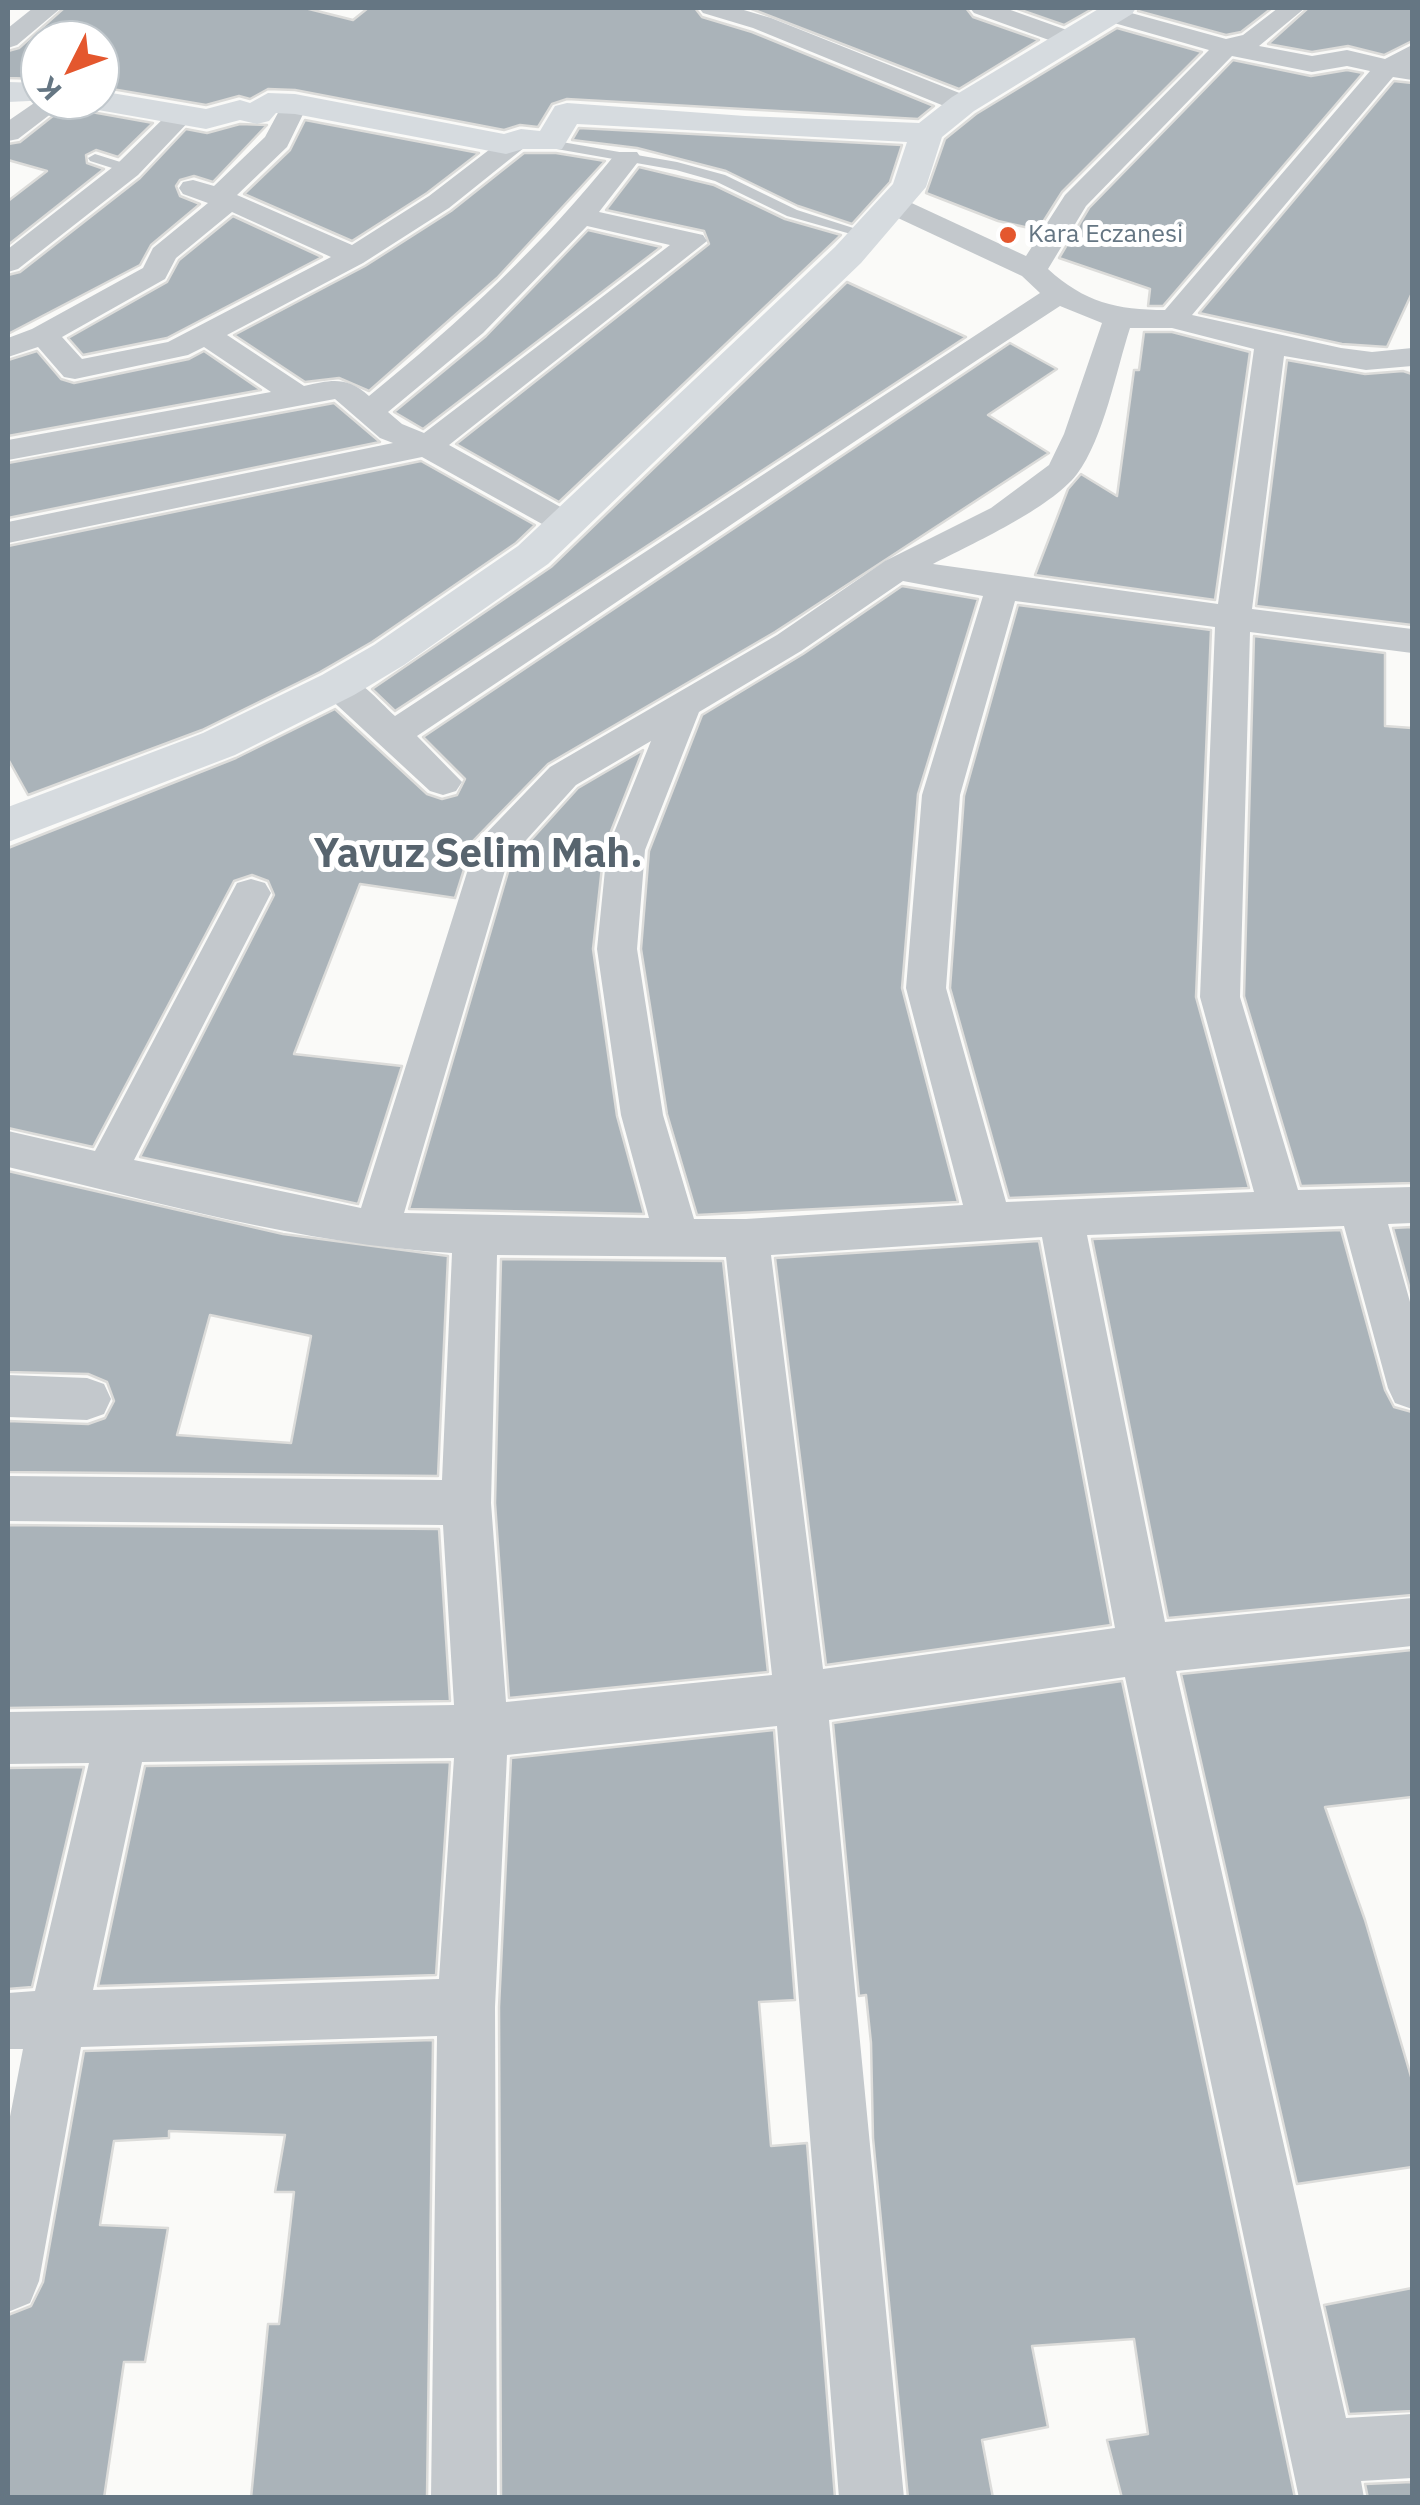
<!DOCTYPE html>
<html>
<head>
<meta charset="utf-8">
<style>
  body { margin:0 }
  #map { position:relative; width:1420px; height:2505px; overflow:hidden; background:#fafaf8; font-family:"IBM Plex Sans",sans-serif }
  canvas { display:block }
  .frame { position:absolute; inset:0; border:10px solid #657683; pointer-events:none }
  .north { position:absolute; left:20px; top:20px; width:100px; height:100px; box-sizing:border-box; background:#fff; border:2px solid #c1c8cd; border-radius:50%; rotate:228deg; font-size:28px; font-weight:700; line-height:40px; text-align:center; color:#657683 }
  .north::after { content:''; display:block; margin:auto; width:35px; height:45px; background:#e4572e; clip-path:polygon(50% 0,100% 100%,50% 72%,0 100%) }
</style>
</head>
<body>
<div id="map">
<canvas width="1420" height="2505"></canvas>
<div class="frame"></div>
<div class="north">K</div>
</div>
<script>
const c = document.querySelector('canvas').getContext('2d');
c.lineJoin = 'round';
function fill(path, color) { c.fillStyle = color; c.fill(path, 'evenodd'); }
function strokePath(path, color, width, dash) { c.strokeStyle = color; c.lineWidth = width; c.lineCap = dash ? 'butt' : 'round'; c.setLineDash(dash || []); c.stroke(path); }
function label(font, color, halo, rows, align = 'center') {
  c.font = font + ' "IBM Plex Sans",sans-serif'; c.lineWidth = 10; c.setLineDash([]); c.textBaseline = 'middle'; c.strokeStyle = halo; c.fillStyle = color; for (const [text, x, y, turn = 0] of rows) {
    c.save(); c.translate(x, y); c.rotate((+turn || 0) * Math.PI / 180); c.textAlign = isNaN(turn) ? turn : align; if (halo) c.strokeText(text, 0, 0); c.fillText(text, 0, 0); c.restore();
  }
}
const building = new Path2D(`
  M64,8H305L353,20L368,8H695L702,17L752,32L934,106L918,119L567,99L552,104L538,127L520,125L504,130L295,90L268,89L250,99L239,96L206,105L100,87V40H40V79L8,78V51L19,48Z
  M749,8H966L973,17L1039,40L959,89Z
  M1015,8H1094L1064,25Z
  M1140,8H1272L1241,32L1226,35L1138,11Z
  M1308,8H1412V41L1384,55L1348,46L1312,52L1268,44Z
  M1117,28L1202,52L1062,192L1038,230L998,221L926,193L945,139L976,114Z
  M1233,60L1311,76L1347,70L1363,73L1163,306H1148L1150,289L1059,258L1089,208Z
  M1394,81L1412,83V293L1387,347L1342,344L1199,313Z
  M73,100H78L86,111L153,123L118,157L96,150L86,155L87,163L104,169L8,245V201L47,171L8,160V144L20,142Z
  M305,120L479,153L427,193L352,241L244,194L290,150Z
  M240,124L267,125L213,182L194,176L180,180L176,186L180,196L200,204L151,245L140,265L8,334V275L20,272L140,178L186,129L207,133Z
  M579,128L902,145L890,182L852,224L798,206L726,171L637,148L572,140Z
  M524,153H556L605,161L497,278L369,391L339,378L305,382L234,335L365,266L451,211Z
  M639,167L714,185L785,219L841,235L559,502L456,444L709,244L704,231L606,210Z
  M233,216L322,257L167,338L83,355L68,338L167,282L179,260Z
  M588,230L661,247L423,429L394,412L486,336Z
  M847,282L966,337L395,711L372,689L551,567Z
  M1144,332H1172L1250,352L1215,600L1035,575L1068,489L1081,474L1117,496L1134,370H1139Z
  M1010,343L1057,369L988,415L1049,453L775,632L548,764L473,841L455,898L360,884L294,1054L402,1066L358,1204L140,1157L274,895L268,881L252,875L234,881L93,1147L8,1128V848L236,758L335,709L427,794L442,799L457,795L465,779L423,737Z
  M37,351L61,379L74,383L189,359L204,351L261,390L8,436V360Z
  M1287,360L1365,374L1403,371L1412,374V625L1256,606Z
  M334,403L380,442L8,518V463Z
  M421,461L535,525L516,543L372,642L320,672L202,730L28,795L8,759V546Z
  M902,586L978,599L918,794L902,988L958,1202L697,1215L667,1114L641,949L649,851L702,715L803,654Z
  M1018,605L1211,630L1196,997L1249,1188L1009,1198L950,988L964,796Z
  M1254,636L1385,653V726L1412,728V1183L1301,1186L1244,996Z
  M643,750L604,849L593,949L617,1116L644,1214L409,1209L511,862L578,788Z
  M8,1171L283,1234L448,1256L438,1476L8,1472V1421L88,1424L105,1418L114,1401L107,1382L88,1374L8,1372ZM210,1315L311,1336L291,1443L177,1435Z
  M1412,1227V1297L1393,1228Z
  M1341,1230L1385,1390L1394,1407L1412,1412V1595L1168,1618L1092,1239Z
  M1039,1241L1111,1625L826,1665L775,1258Z
  M501,1259L723,1261L768,1672L509,1698L495,1503Z
  M8,1525L439,1529L450,1701L8,1708Z
  M1412,1650V1797L1325,1807L1365,1920L1412,2080V2167L1297,2184L1181,1674Z
  M1122,1681L1295,2498H1122L1107,2440L1148,2434L1134,2339L1032,2346L1048,2427L982,2440L993,2498H908L873,2138L871,2043L866,1995L859,1996L833,1723Z
  M774,1730L795,2000L759,2002L771,2146L807,2143L835,2498H501L499,2007L511,1758Z
  M450,1762L436,1975L98,1986L145,1766Z
  M84,1767L32,1987L8,1989V1768Z
  M433,2040L427,2498H251L268,2324H279L294,2192H275L285,2135L169,2131V2138L114,2141L100,2225L168,2228L145,2362H124L104,2498H8V2315L31,2306L43,2282L84,2051Z
  M1412,2288V2411L1349,2414L1324,2305Z
  M1412,2482V2498H1368L1365,2484Z`);
fill(building, '#aab3b9');
strokePath(building, '#dcdcda', 2.5);
fill(new Path2D(`
  M533,137L677,162L725,175L797,210L872,234L865,238L787,216L715,181L676,170L528,144L526,141Z
  M95,154L133,166L135,169L128,173L90,161L88,158Z`), '#c3c8cc');
fill(new Path2D(`
  M33,8H61L17,45L8,48V28Z
  M699,8H737L771,18L972,98L976,104L972,110H954L753,28L703,13Z
  M970,8H1005L1078,34L1082,39L1078,44H1060L974,13Z
  M1113,8L1226,39L1243,35L1278,8H1305L1259,46L1312,56L1347,50L1385,59L1412,45V80L1393,77L1192,315L1341,348L1372,352L1412,348V366L1366,370L1284,356L1252,609L1412,629V653L1250,632L1240,997L1298,1190L1412,1187V1223L1388,1224L1412,1309V1409L1395,1403L1388,1388L1344,1226L1087,1235L1165,1622L1412,1598V1646L1176,1671L1346,2418L1412,2414V2478L1361,2481L1364,2498H1299L1125,1677L829,1720L904,2498H839L777,1726L507,1755L495,2007L497,2498H431L437,2036L81,2047L39,2281L30,2303L8,2312V2127L23,2049H8V1993L35,1991L89,1763L8,1764V1712L454,1705L443,1525L8,1521V1476L442,1480L452,1253C301,1244 154,1201 8,1167V1131L95,1151L237,883L251,879L265,883L271,893L134,1160L361,1208L476,844L550,767L777,635L885,561L991,508L1049,465L1064,434L1102,323L1060,306C844,446 632,593 417,736L462,782L456,791L443,795L430,791L325,694L320,685L325,676C354,668 375,698 395,716L1040,293L1022,276L883,211L879,205L883,199H903L1026,256L1065,195L1209,50L1100,19L1096,14L1100,9ZM1232,56L1312,72L1347,66L1370,71L1165,310C1117,310 1084,302 1048,269L1086,206ZM1130,328H1172L1254,349L1218,604L933,564C972,544 1051,508 1077,474C1104,438 1116,371 1130,328ZM903,581L983,596L922,795L906,988L963,1205L746,1219H694L663,1115L637,949L645,850L699,712L801,651ZM1015,601L1215,627L1200,997L1254,1192L1006,1202L946,988L960,795ZM651,741L607,850L597,949L621,1115L649,1218L404,1213L508,860L576,785ZM1042,1237L1115,1628L823,1669L771,1255ZM497,1255L726,1257L772,1675L506,1702L491,1503ZM454,1758L439,1979L93,1990L142,1762Z
  M295,96L308,104L287,147L237,195L352,245L429,196L511,133H531L535,139L449,208L363,263L227,335L304,386C332,380 346,376 369,396C460,322 544,244 617,152H637L641,158L599,212L703,235L707,241L449,445L575,515L580,522L575,529L563,532L551,529L422,457L8,543V522L393,443L380,438L335,399L8,460V440L271,392L204,347L188,355L75,379L64,377L38,347L8,357V338L32,329L143,268L153,248L208,203L183,194L179,188L183,182L193,180L214,186L265,137L286,98ZM232,212L331,257L168,342L82,359L62,337L165,279L176,258ZM587,226L670,245L424,433L402,424L388,412L483,333Z
  M40,99L69,100L18,139L8,141V121Z
  M182,107L195,115L138,175L18,269L8,272V249L118,163L173,109Z
  M8,1375L87,1378L104,1384L111,1399L104,1414L87,1420L8,1417Z`), '#c3c8cc');
fill(new Path2D(`
  M1100,8H1136L1132,14L974,111L942,137L926,187L861,263L548,564L404,665L354,695L235,755L8,842V807L203,733L322,675L374,645L518,546L835,247L893,184L907,142L577,124L562,149H523L506,154L295,114L276,113L269,121L257,124L240,120L206,129L98,110L87,107L82,100H100V91L206,109L240,100L250,103L268,93L295,94L504,134L521,129L540,131L555,106L567,103L745,116L919,123L952,97Z
  M8,82L40,83V100H51L8,102Z`), '#d6dbdf');
for (const [x, y, r, color] of [
  [1008,235,10,"#e4572e"]
]) { const dot = new Path2D(); dot.arc(x, y, r, 0, 2 * Math.PI); c.fillStyle = color; c.fill(dot); strokePath(dot, '#fff', 4); }
label('25px', '#657683', '#fff', [
  ["Kara Eczanesi",1028,235]
], 'left');
label('bold 40px', '#57646e', '#fff', [
  ["Yavuz Selim Mah.",478,855]
]);
</script>
</body>
</html>
